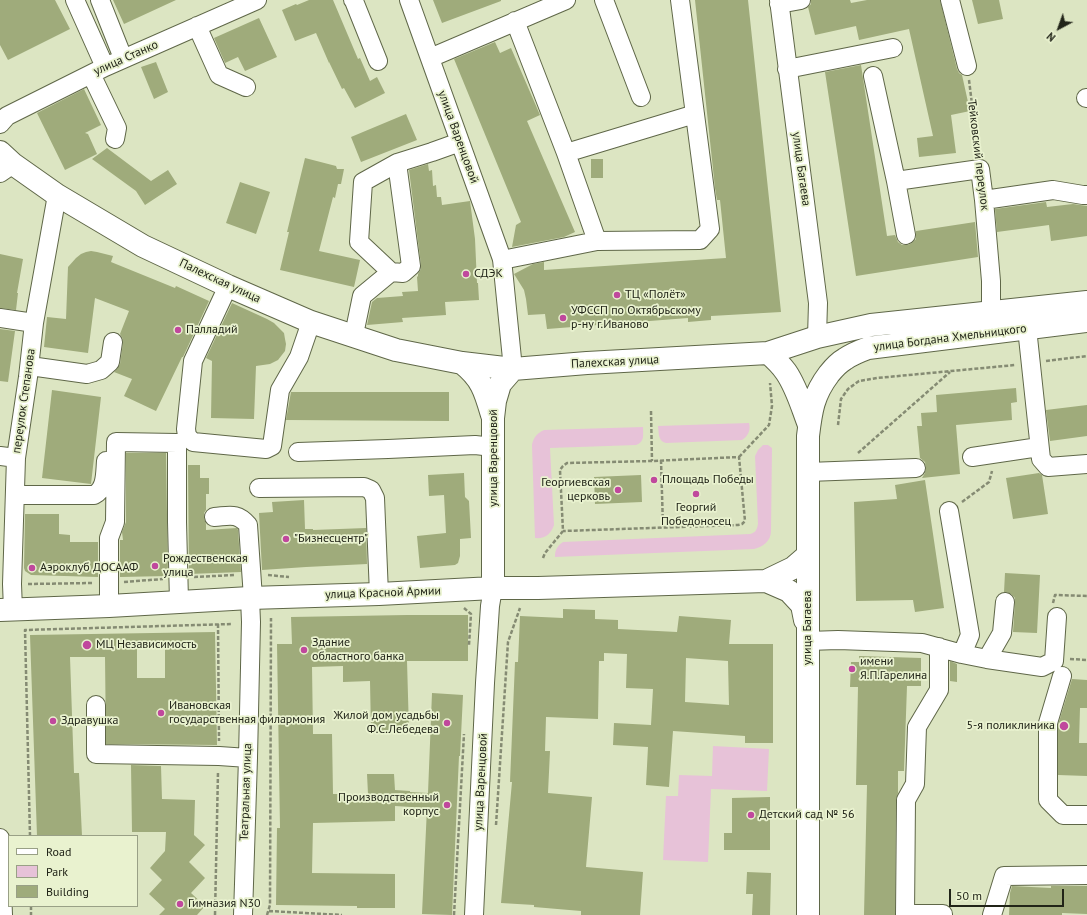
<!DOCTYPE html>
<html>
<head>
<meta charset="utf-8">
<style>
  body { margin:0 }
  #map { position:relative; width:1087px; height:915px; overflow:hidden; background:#dce5c2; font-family:"PT Sans",sans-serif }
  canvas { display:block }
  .legend { position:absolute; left:8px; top:835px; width:130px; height:72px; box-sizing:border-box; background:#e9f2cf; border:1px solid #99a086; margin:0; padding:5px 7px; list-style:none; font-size:12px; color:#212418 }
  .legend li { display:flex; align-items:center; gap:8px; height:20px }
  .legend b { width:20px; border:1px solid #99a086 }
  .north { position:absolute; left:1039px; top:8px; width:40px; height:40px; -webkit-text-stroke:3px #e9f2cf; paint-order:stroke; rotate:221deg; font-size:11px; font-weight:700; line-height:16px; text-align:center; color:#212418 }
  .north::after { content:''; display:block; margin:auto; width:14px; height:18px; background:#212418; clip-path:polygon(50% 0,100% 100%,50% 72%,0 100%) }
  .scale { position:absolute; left:949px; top:889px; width:115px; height:18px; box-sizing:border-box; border:2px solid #212418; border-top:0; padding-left:5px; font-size:12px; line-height:14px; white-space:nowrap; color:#212418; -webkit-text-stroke:3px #e9f2cf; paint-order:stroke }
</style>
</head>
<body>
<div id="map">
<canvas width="1087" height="915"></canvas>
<ul class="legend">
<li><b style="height:5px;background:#fff"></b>Road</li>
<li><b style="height:11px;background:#e7c2d8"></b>Park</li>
<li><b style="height:11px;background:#9fab7b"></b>Building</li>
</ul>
<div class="north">N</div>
<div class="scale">50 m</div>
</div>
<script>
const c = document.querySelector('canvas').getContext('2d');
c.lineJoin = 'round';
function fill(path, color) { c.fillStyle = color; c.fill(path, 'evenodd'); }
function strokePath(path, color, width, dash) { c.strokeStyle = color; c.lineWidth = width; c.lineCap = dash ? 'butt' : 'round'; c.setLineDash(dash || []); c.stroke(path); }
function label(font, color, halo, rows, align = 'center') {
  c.font = font + ' "PT Sans",sans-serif'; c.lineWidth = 3.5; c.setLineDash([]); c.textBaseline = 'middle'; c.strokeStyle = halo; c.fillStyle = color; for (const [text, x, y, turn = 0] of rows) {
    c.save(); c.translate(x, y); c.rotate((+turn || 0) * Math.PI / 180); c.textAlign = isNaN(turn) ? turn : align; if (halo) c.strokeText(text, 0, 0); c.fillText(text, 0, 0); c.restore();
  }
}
fill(new Path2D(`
  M749,423C751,430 748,436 742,440L666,443C658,441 659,434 658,426Z
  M643,427C643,435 645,442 636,445L550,448L554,525C551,534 545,539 535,538L532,445C533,438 537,433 544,430Z
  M763,445H768L772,448L771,531C771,541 763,547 754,549L555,557C555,550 557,546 563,542L750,534C755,533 757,530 758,524L755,456L758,450Z
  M713,746L769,749L767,791L711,789L708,862L663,860L666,796H678L679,775L712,776Z`), '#e7c2d8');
fill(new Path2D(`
  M0,0H55L70,29L8,60L0,45Z
  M113,0H176L124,24Z
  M309,0H333L358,59L360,58L370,81L377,77L385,93L355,108L344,88L342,89L329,62V63L316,33L295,41L282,10L296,4L297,5Z
  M433,0H501V1L442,23Z
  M695,0H748L781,312L711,316V320L688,322V318L547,329L545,314L528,315L526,299L524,290L514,274L533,264L544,262V270L726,258L720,200H717L715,188Z
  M811,0H850L851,3L867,0H940L957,69L959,73L962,75L970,111L951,115L956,153L919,157L917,138L933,136L909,29L859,40L856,26L815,35L808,7L811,4Z
  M972,0H999L1003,19L978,24Z
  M259,18L277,57L245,71L238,57L225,63L214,38Z
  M495,42L500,53L511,48L540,115L527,121L575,232L564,237L512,247L516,225L521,222L454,59Z
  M156,62L168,92L154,99L141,67Z
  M861,65L887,236L895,235L898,242L902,245H908L912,243L916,239V231L975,222L978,257L856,276L825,72Z
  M84,89L101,125L85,133L88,134L97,154L65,170L37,113Z
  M406,114L417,140L361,162L351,137Z
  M107,148L151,181L168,170L177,184L145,205L136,191L92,159Z
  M305,158L336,166L337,169H344L341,184H338L335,198L333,197L319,251L360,260L354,287L280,270L289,232H287Z
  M591,159H603V178H591Z
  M428,164L429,171L432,170L433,186L436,185L437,197H441L442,205L470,201L475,239L477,283H478L479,300L445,302L446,315L402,318L403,322L367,325L372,302L377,298L403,296L402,292L418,291L417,277L418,276V274L421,269V265L409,170Z
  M240,182L270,192L256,234L226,223Z
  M1046,202L1047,207L1073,204L1087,206V236L1051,241L1049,225L997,232L995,209Z
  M91,251L97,252L113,256L111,262L175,288L176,286L209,301L183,357H182L156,411L124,396L132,379L114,372L117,369L120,364L123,343V339L120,334L129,311L95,298L88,353L44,347L47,317L66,319L68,267L76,258L81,254L86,252Z
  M0,254L23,259L17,293H18L16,310L0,308Z
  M232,303L267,319L274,323L284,333L285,339L286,344L285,351L278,360L270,364L256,366L254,419L211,418L212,361L206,358Z
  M0,329L15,331L8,382L0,381Z
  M1016,388L1017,402L1011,403L1012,420L956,425L960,474L922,478L925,473L926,467L925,462L920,458L917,426H922L921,413L937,412L936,395Z
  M52,390L101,397L91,484L42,478Z
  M291,392H449V421L286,420Z
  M1087,405V436L1050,441L1046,410Z
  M126,453H166L168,576L120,577V540H123L122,532L126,522Z
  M188,465H200V478H209V494H206V510L204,513V518L206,524V530L237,528L238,530L241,572L189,574Z
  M464,473L465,497L469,501L471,538L460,539V556L458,563L455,565L420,568L417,536L446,533L444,495L429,496L428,475Z
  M1039,473L1042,475L1048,514L1013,519L1006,478Z
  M641,475L642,502L595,504L594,477Z
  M925,480L944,608L915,612L913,600L856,601L854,502L897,499L895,485Z
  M304,500L305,529H313V530L366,528L367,564L306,567L262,570L259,513L273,512L272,502Z
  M25,514H59V534L70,535V542H98V577L31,575L25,571L24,568Z
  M1005,573L1040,575L1037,633L1013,632L1015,603V598L1011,594L1006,592H1004Z
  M563,609L595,610V619L618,620V629L677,632L679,616L731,620L729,644H773V743H745V736L673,731L669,787L646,785L648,747L613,745L614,723L651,725L653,689L626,688L627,654L604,653V661H599L598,719L546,717L545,751H550L548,793L592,797L586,867L643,872L640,915H581V911L534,907V905L501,903L512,782H510L515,662H518L520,616L563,618ZM686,658L728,661L729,705L685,702Z
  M407,615H468V661H407L409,731L371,732L370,681L343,682V666L312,667L313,734H332L333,794H368L367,774H394L395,790L410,791V792L428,793L432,693L463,695L460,756H459L452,915L422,914L427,808L395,806V821L313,823L312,873L395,874V908H357V906L276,905L277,828H280L277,644H292L291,617Z
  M215,632L217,745L106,744L105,657H70L74,773H79L82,836H37L30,635ZM137,647H165V678H137Z
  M859,656L921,658V686H907L904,771H898V793L896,800L895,915H864L867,785H856L858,687H850L851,662H859Z
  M950,661L957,664V682L950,681Z
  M1072,679L1087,680V708H1080L1079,743H1087V776L1058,775V725Z
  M131,765L161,766L162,799L195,800L194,835L205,845L189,862L205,878L191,893L205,906L197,915H159L165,909L149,894L162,880L150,868L165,851L166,832H132Z
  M770,797V850H724V833H732V798Z
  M747,872L771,873L770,915H752L753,894H746Z
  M1012,886L1051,888V886H1087V914L1062,913V915H1009L1010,893Z`), '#9fab7b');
const minor = new Path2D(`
  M75,0L105,67
  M100,0L123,58
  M353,0L354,1L378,61
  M409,0L502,259L513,369
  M604,0L641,97
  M779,0L818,303L817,337
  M950,0L967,66
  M779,4L801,0
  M515,21L566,153L597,241
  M197,26L219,75L246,87
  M430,58L566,0
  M787,69L893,48
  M91,74L117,128L115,139
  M873,76L896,181
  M1086,98H1087
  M0,124L7,116L105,67L257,0
  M566,153L695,114
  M397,163L432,152L460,142
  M0,173L13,164
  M984,200L1053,190L1083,195H1087
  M906,235L896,181L980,169L984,200L991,281V313
  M502,260L597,241L700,240L710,229L680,0
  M228,286L193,361L186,429L187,436L193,442L266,449L272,446L280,390L299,357L311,322
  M0,318L34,323
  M1027,328L1041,459L1048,467L1087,464
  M352,335L356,325L362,296L391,272L359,242L363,182L397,163L411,266L403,273L391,272
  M30,366L87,374L101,370L110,362L113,342
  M298,452L388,449L475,445L493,447
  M0,456L16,458
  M972,457L1039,447
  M808,472L916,468
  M259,488L364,487L371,490L375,498L379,594
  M15,495H94C106,489 105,474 106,461
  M949,511L970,635L962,654
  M214,517C229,516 237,512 248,525L253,598
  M109,606V538L115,522L116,442L177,443V522L179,601
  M13,610L12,584L16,458L28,377L34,323L57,195
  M808,641L838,640L922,643L962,654L987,659L1002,633L1005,602
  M987,659L1042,667L1054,661L1057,617
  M1062,676L1048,723V800L1063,815H1087
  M96,705V754L219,756L248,758
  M0,838L3,915
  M905,914H943
  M243,915L248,758L251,622L250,598
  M474,915L485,683L490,606L493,588
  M905,915L906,800L915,784L917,727L939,690V647
  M992,915L1004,876L1087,875`);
const major = new Path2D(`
  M0,152L13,164L57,195L143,246L228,286L311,322L396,350L462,363L513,369L587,363L768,353L817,337L871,325L1087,302
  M768,353C775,359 781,365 786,372C797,388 802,407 809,425
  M462,363C482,379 485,391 492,415
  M766,581L789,591L802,605L805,620
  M493,588V418L495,401L500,384L513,369
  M0,610L109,606L250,598L379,594L493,588H538L766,581L793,568L808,555
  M808,915V436C811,411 813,395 829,374C833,369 838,363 845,359C852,354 860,351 868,348L1087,321`);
strokePath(minor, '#5f6748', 20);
strokePath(major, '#5f6748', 24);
strokePath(new Path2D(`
  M969,80L978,153
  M1046,361L1087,356
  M651,411L652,461
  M838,425L841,399L848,389L859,381L877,378L1015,365
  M858,453L950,372
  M739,457L769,425L772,406L770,383
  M661,460L663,527
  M962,502L989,482L992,471
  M543,558L545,553L563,531L560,470L563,466L567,463L652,461L739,457L745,521L742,524L738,525L563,531
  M268,575L289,577
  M194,577L235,575
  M124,582L163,579
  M28,584L93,583
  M1053,603L1055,595L1087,596
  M464,608L471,614L469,645
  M218,624L219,741
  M1070,659L1087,660
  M496,825L508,642L520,608
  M30,836L25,630L232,624
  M31,906V915
  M269,911L342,915
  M215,915L218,772
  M267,915L270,905L271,618
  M454,915L464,734`), '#858b73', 2.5, [4, 2]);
strokePath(minor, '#fff', 18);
strokePath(major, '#fff', 22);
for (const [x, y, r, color] of [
  [466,274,4,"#c0489d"],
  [617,295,4,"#c0489d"],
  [563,318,4,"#c0489d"],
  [178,330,4,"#c0489d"],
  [654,480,4,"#c0489d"],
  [618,490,4,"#c0489d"],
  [696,494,4,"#c0489d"],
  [286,539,4,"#c0489d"],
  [155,566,4,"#c0489d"],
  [32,568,4,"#c0489d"],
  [87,645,5,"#c0489d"],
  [304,650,4,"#c0489d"],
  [852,669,4,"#c0489d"],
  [161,713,4,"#c0489d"],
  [53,721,4,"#c0489d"],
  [447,723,4,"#c0489d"],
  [1064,726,5,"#c0489d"],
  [447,805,4,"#c0489d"],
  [751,815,4,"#c0489d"],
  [180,904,4,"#c0489d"]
]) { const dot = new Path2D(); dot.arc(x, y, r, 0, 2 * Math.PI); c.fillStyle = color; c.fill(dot); strokePath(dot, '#e9f2cf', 1.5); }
label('12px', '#212418', '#e9f2cf', [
  ["улица Станко",126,58,-24],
  ["улица Варенцовой",458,137,70],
  ["Тейковский переулок",978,155,83],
  ["улица Багаева",801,169,82],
  ["Палехская улица",220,281,25],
  ["улица Богдана Хмельницкого",950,338,-7],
  ["Палехская улица",615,362,-3],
  ["переулок Степанова",24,401,-82],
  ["улица Варенцовой",494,458,-90],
  ["улица Красной Армии",383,593,-2],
  ["улица Багаева",808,628,-90],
  ["улица Варенцовой",481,782,-87],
  ["Театральная улица",246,792,-88]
]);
label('12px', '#212418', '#e9f2cf', [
  ["СДЭК",474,274],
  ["ТЦ «Полёт»",625,295],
  ["УФССП по Октябрьскому",571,311],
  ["р-ну г.Иваново",571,325],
  ["Палладий",186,330],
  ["Площадь Победы",662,480],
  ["Георгиевская",610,483,"right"],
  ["церковь",610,497,"right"],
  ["Георгий",696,508,"center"],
  ["Победоносец",696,522,"center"],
  ["\"Бизнесцентр\"",294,539],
  ["Рождественская",163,559],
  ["улица",163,573],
  ["Аэроклуб ДОСААФ",40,568],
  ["Здание",312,643],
  ["областного банка",312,657],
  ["МЦ Независимость",96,645],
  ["имени",860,662],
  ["Я.П.Гарелина",860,676],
  ["Ивановская",169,706],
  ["государственная филармония",169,720],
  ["Жилой дом усадьбы",439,716,"right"],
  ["Ф.С.Лебедева",439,730,"right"],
  ["Здравушка",61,721],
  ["5-я поликлиника",1055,726,"right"],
  ["Производственный",439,798,"right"],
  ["корпус",439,812,"right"],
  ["Детский сад № 56",759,815],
  ["Гимназия N30",188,904]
], 'left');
</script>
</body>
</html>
